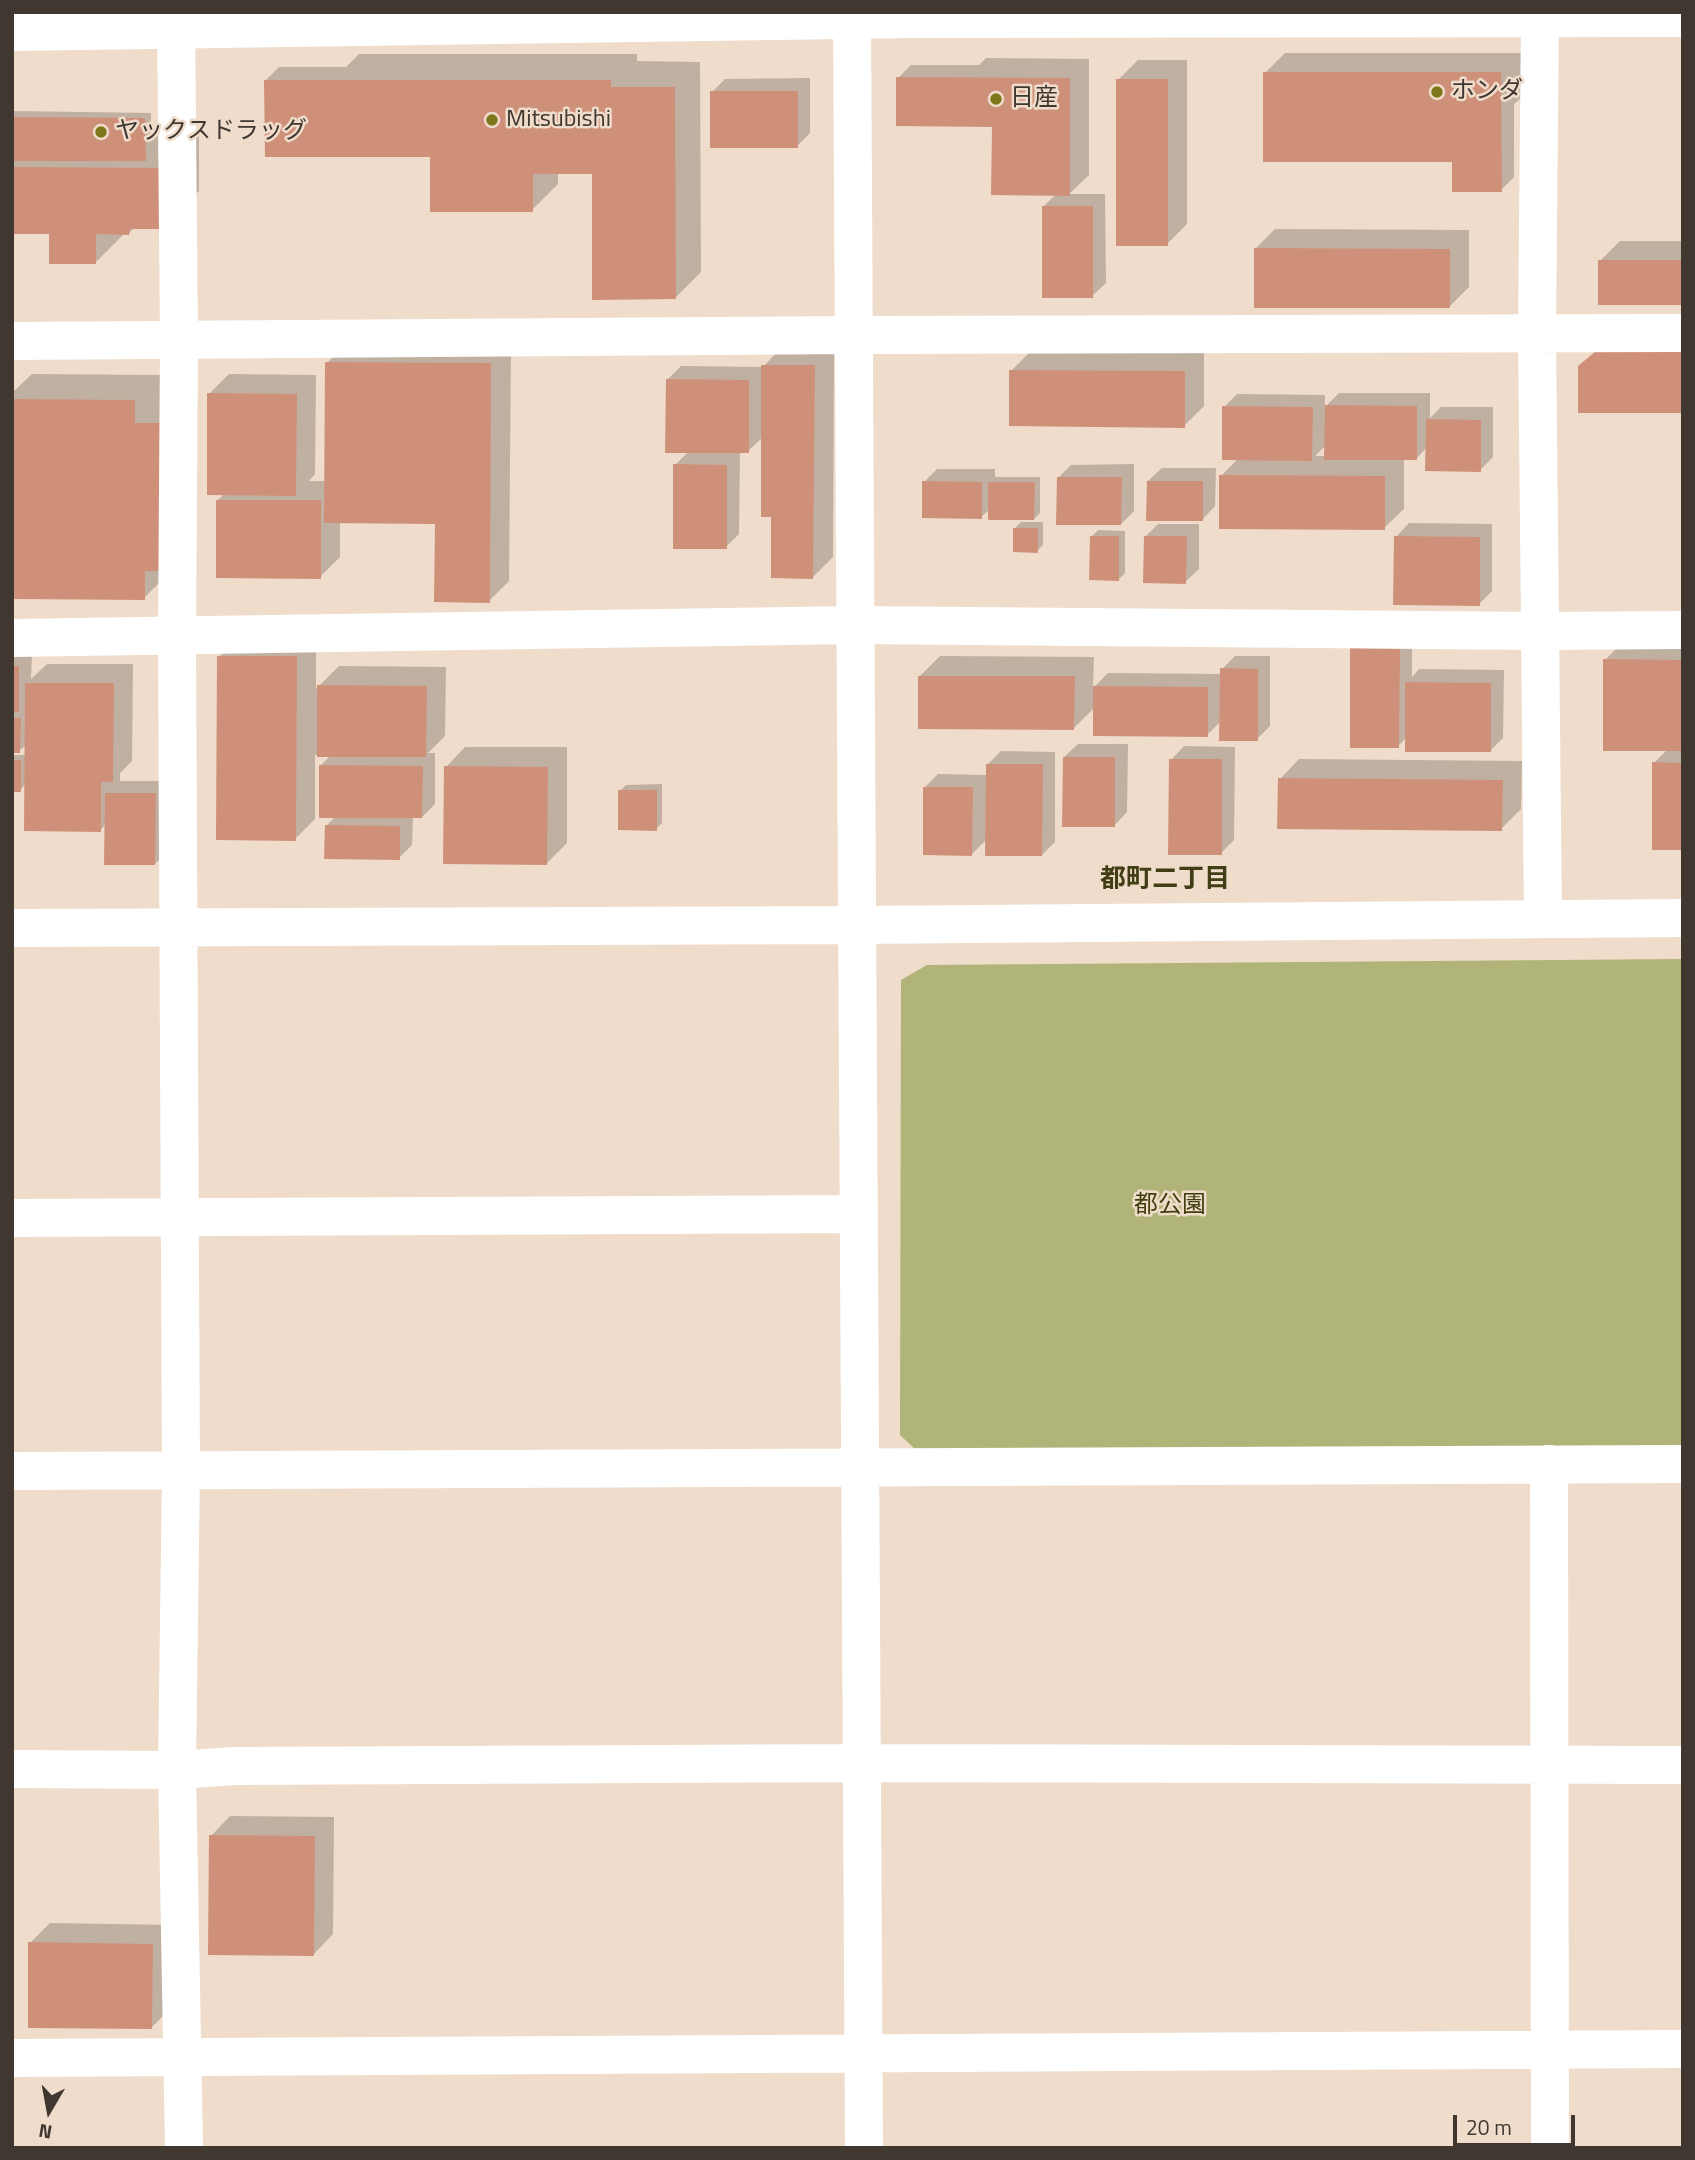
<!DOCTYPE html>
<html>
<head>
<meta charset="utf-8">
<style>
  body { margin:0 }
  #map { position:relative; width:1695px; height:2160px; overflow:hidden; background:#efdcca; font-family:"Titillium Web",sans-serif }
  canvas { display:block }
  .frame { position:absolute; inset:0; border:14px solid #3f3730; pointer-events:none }
  .north { position:absolute; left:14px; top:2076px; width:70px; height:70px; -webkit-text-stroke:5px #efdcca; paint-order:stroke; rotate:190deg; font-size:19px; font-weight:700; line-height:28px; text-align:center; color:#3f3730 }
  .north::after { content:''; display:block; margin:auto; width:24px; height:32px; background:#3f3730; clip-path:polygon(50% 0,100% 100%,50% 72%,0 100%) }
  .scale { position:absolute; left:1453px; top:2115px; width:122px; height:32px; box-sizing:border-box; border:4px solid #3f3730; border-top:0; padding-left:9px; font-size:21px; line-height:24px; white-space:nowrap; color:#3f3730; -webkit-text-stroke:5px #efdcca; paint-order:stroke }
</style>
</head>
<body>
<div id="map">
<canvas width="1695" height="2160"></canvas>
<div class="frame"></div>
<div class="north">N</div>
<div class="scale">20 m</div>
</div>
<script>
const c = document.querySelector('canvas').getContext('2d');
c.lineJoin = 'round';
function fill(path, color) { c.fillStyle = color; c.fill(path, 'evenodd'); }
function strokePath(path, color, width, dash) { c.strokeStyle = color; c.lineWidth = width; c.lineCap = dash ? 'butt' : 'round'; c.setLineDash(dash || []); c.stroke(path); }
function label(font, color, halo, rows, align = 'center') {
  c.font = font + ' "Titillium Web","Noto Sans JP",sans-serif'; c.lineWidth = 5; c.setLineDash([]); c.textBaseline = 'middle'; c.strokeStyle = halo; c.fillStyle = color; for (const [text, x, y, turn = 0] of rows) {
    c.save(); c.translate(x, y); c.rotate((+turn || 0) * Math.PI / 180); c.textAlign = isNaN(turn) ? turn : align; if (halo) c.strokeText(text, 0, 0); c.fillText(text, 0, 0); c.restore();
  }
}
fill(new Path2D(`
  M1683,959V1446L916,1450L900,1435L901,980L927,965Z`), '#b1b478');
fill(new Path2D(`
  M1285,53H1521V98L1514,104V177L1501,190L1454,160L1265,73Z
  M359,54H637V61L700,62L701,272L675,298L593,172H558V184L532,210L432,156L266,80L279,67H346Z
  M986,58L1089,59V175L1069,194H1105L1106,283L1092,296L1043,207L1056,194L993,125L898,78L911,65H979Z
  M1138,60H1187V224L1167,244L1118,80Z
  M810,78V133L797,146L712,92L725,79Z
  M12,111L151,113V132H199V191L163,227L134,228L129,233H125L95,263L51,232H12Z
  M1275,229L1469,230V287L1449,307L1255,249Z
  M1620,241H1683V304L1600,261Z
  M347,343L511,344L509,581L489,601L437,523L340,522V557L320,577L218,500L224,494L209,394L229,374L316,375L315,474L309,481H326L327,363Z
  M783,346H834L833,557L813,577L773,515L763,437L748,451H740L739,534L726,547L675,465L689,451L668,379L681,366L763,367Z
  M1031,351L1204,352V406L1184,426L1011,371Z
  M32,374L160,375L170,572L144,598L12,597V393Z
  M1339,393H1430V418L1441,407H1493V457L1480,470L1427,447L1416,459L1404,458V509L1384,528L1221,476L1238,459L1224,407L1237,394L1325,395V407ZM1326,445V456H1315Z
  M1134,464V511L1121,524L1058,478L1071,465Z
  M1162,468H1216L1215,506L1202,520L1148,481Z
  M937,469H995V477H1040V513L1034,519L990,509L981,517L924,482Z
  M1021,522H1043V545L1037,551L1015,528Z
  M1409,523L1492,524V591L1479,604L1396,537Z
  M1158,524H1199V569L1185,582L1145,537Z
  M1098,530L1125,531V573L1119,579L1092,536Z
  M1412,636V677L1419,669L1504,670L1503,738L1490,751L1406,738L1398,746L1352,649Z
  M238,637H316V689L339,666L446,667L445,736L428,753H435V804L422,817H413L412,845L399,858L327,825L336,816L321,765L331,755H315V819L295,839L219,657Z
  M1625,640H1683V849L1654,763L1667,750L1605,660Z
  M12,654H32L31,679L47,664H133L132,761L120,773V781H168V850L155,864L106,824L100,830L26,784L20,790H12V755H27V744L19,751H12Z
  M940,656L1094,657L1093,688L1108,673L1222,674V669L1235,656H1270V726L1257,739L1221,721L1207,735L1095,707L1073,729L920,676Z
  M1078,744H1128L1127,812L1114,826L1064,757Z
  M1184,746L1235,747L1234,840L1221,853L1171,760Z
  M465,747H567V843L547,863L446,767Z
  M1001,751L1055,752V842L1042,855L987,839L972,854L925,787L938,774L988,775V764Z
  M1299,759L1522,761L1521,809L1501,829L1280,779Z
  M662,784V823L656,829L620,791L626,785Z
  M230,1816L334,1817L333,1934L314,1954L211,1836Z
  M50,1923L172,1925L171,2008L152,2027L30,1943Z`), '#0003');
fill(new Path2D(`
  M1263,72H1501L1502,192H1452V162H1263Z
  M896,77L1070,78V196L991,195L992,127L896,126Z
  M1116,79H1168V246H1116Z
  M264,80H611V87H675L676,299L592,300V174H533V212H430V157H265Z
  M710,91H798V148H710Z
  M12,117L145,118L146,161H12Z
  M12,167L164,168L163,229H130L129,235L96,234V264H49V234H12Z
  M1042,206H1093V298H1042Z
  M1254,248L1450,249V308H1254Z
  M1598,260H1683V305H1598Z
  M1683,345V413H1578V366L1602,346Z
  M325,362L491,363L490,603L434,602L435,524L324,523Z
  M761,365H815L813,579L771,578V517H761Z
  M1009,370L1185,371V428L1009,426Z
  M666,379L749,380V453H665Z
  M207,393L297,394L296,496L207,495Z
  M12,399L135,400V423H163L162,571H145V600L12,599Z
  M1325,405L1417,406V460H1324Z
  M1222,406L1313,407L1312,461L1222,460Z
  M1426,419L1481,420V472L1425,471Z
  M673,464L727,465V549H673Z
  M1219,475L1385,476V530L1219,529Z
  M1057,477H1122L1121,525H1056Z
  M922,481L982,482V519L922,518Z
  M1147,481H1203V521H1146Z
  M988,482H1035L1034,520H988Z
  M216,500H321V579L216,578Z
  M1013,528H1038V553L1013,552Z
  M1090,536H1119V581L1089,580Z
  M1144,536H1187L1186,584L1143,583Z
  M1394,536L1480,537V606L1393,605Z
  M1350,648L1400,649L1399,748H1350Z
  M217,656H297L296,841L216,840Z
  M1603,659L1683,660V751H1603Z
  M12,666H19V712H12Z
  M1220,668L1258,669V741H1219Z
  M918,676H1075L1074,730L918,729Z
  M1405,682L1491,683V752H1405Z
  M25,683H114L113,782H101V832L24,831Z
  M317,685L427,686L426,757H317Z
  M1093,686L1208,687V737L1093,736Z
  M12,718H21L20,753H12Z
  M1063,757H1115V827H1062Z
  M1169,759H1222V855H1168Z
  M12,760H21V792H12Z
  M1652,762L1683,763V850H1652Z
  M986,764H1043L1042,856H985Z
  M319,765L423,766L422,818H319Z
  M444,766L548,767L547,865L443,864Z
  M1278,778L1503,780L1502,831L1277,829Z
  M923,787H973L972,856L923,855Z
  M618,790H657V831L618,830Z
  M105,793H156L155,865H104Z
  M325,825L400,826V860L324,859Z
  M209,1835L315,1836L314,1956L208,1955Z
  M28,1942L153,1944L152,2029L28,2028Z`), '#cf907a');
strokePath(new Path2D(`
  M176,12L179,341L177,637L181,1470L177,1770L184,2148
  M852,12L864,2148
  M1540,12L1537,333L1543,918
  M12,341L854,335L1683,333
  M12,638L855,625L1540,631L1683,630
  M12,928L857,925L1683,918
  M12,1218L859,1214
  M1549,1464L1550,2148
  M12,1471L1683,1464
  M12,1769L177,1770L235,1766L862,1763L1683,1765
  M12,2058L1683,2049`), '#fff', 38);
strokePath(new Path2D(`
  M12,32L914,19L1683,18`), '#fff', 38);
for (const [x, y, r, color] of [
  [1437,92,7,"#7f771c"],
  [996,99,7,"#7f771c"],
  [492,120,7,"#7f771c"],
  [101,132,7,"#7f771c"]
]) { const dot = new Path2D(); dot.arc(x, y, r, 0, 2 * Math.PI); c.fillStyle = color; c.fill(dot); strokePath(dot, '#efdcca', 2.5); }
label('24px', '#3f3730', '#efdcca', [
  ["ホンダ",1451,92],
  ["日産",1010,99],
  ["Mitsubishi",506,120],
  ["ヤックスドラッグ",115,132]
], 'left');
label('24px', '#3e3f0d', '#efdcca', [
  ["都公園",1170,1206]
]);
label('bold 26px', '#413d14', '#efdcca', [
  ["都町二丁目",1165,881]
]);
</script>
</body>
</html>
